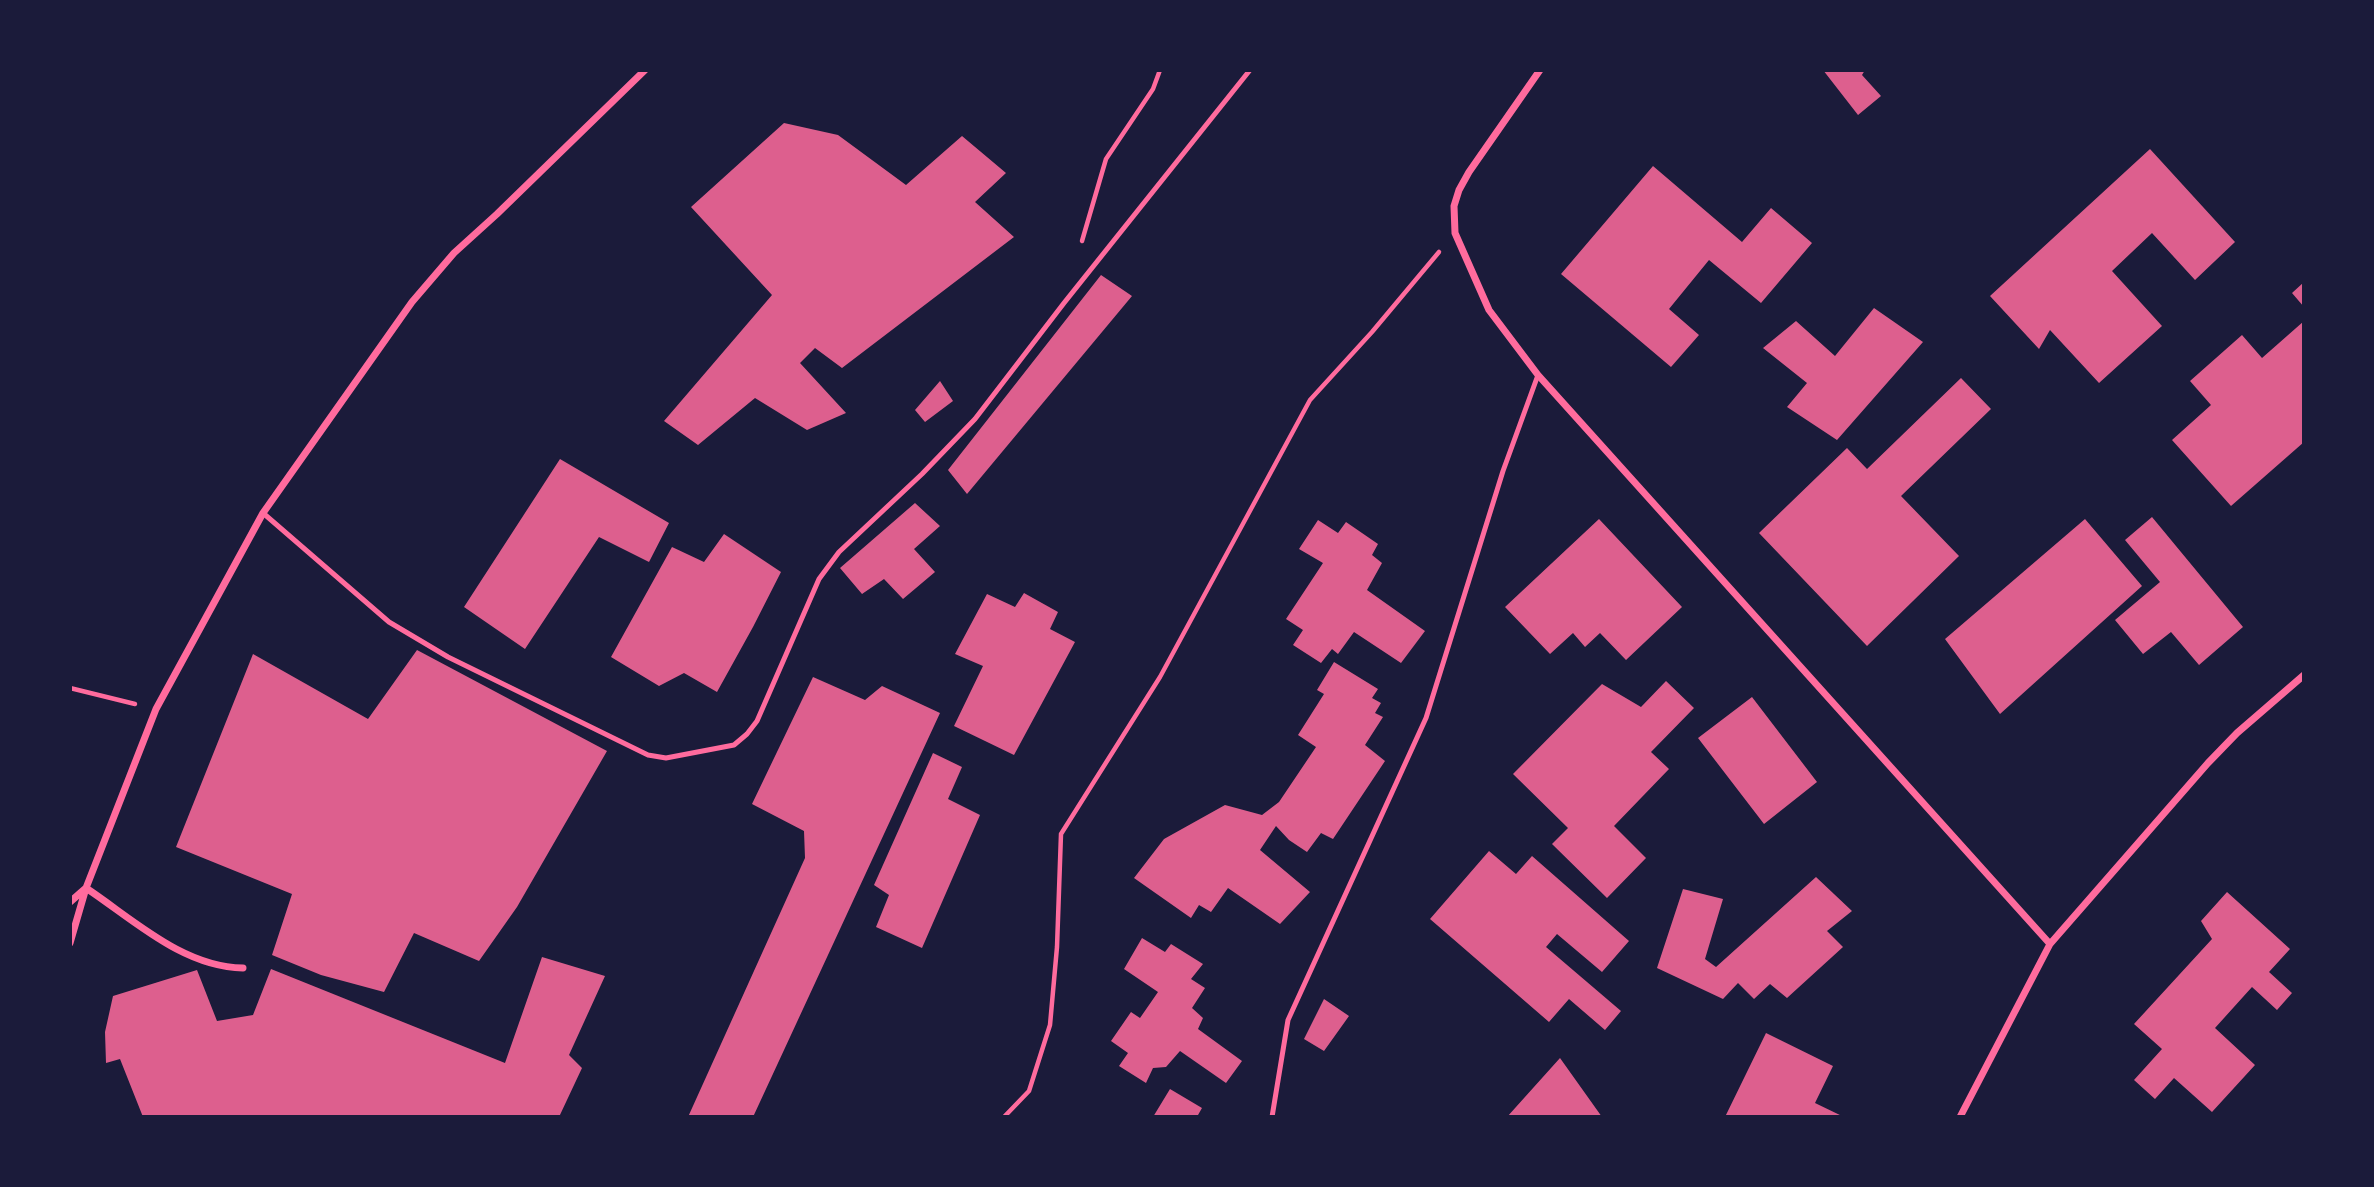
<!DOCTYPE html>
<html>
<head>
<meta charset="utf-8">
<style>
  body { margin:0 }
  #map { position:relative; width:2374px; height:1187px; overflow:hidden; background:#1b1b3a; font-family:Literata,serif }
  canvas { display:block }
  .frame { position:absolute; inset:0; border:72px solid #1b1b3a; pointer-events:none }
</style>
</head>
<body>
<div id="map">
<canvas width="2374" height="1187"></canvas>
<div class="frame"></div>
</div>
<script>
const c = document.querySelector('canvas').getContext('2d');
c.lineJoin = 'round';
function fill(path, color) { c.fillStyle = color; c.fill(path, 'evenodd'); }
function strokePath(path, color, width, dash) { c.strokeStyle = color; c.lineWidth = width; c.lineCap = dash ? 'butt' : 'round'; c.setLineDash(dash || []); c.stroke(path); }
fill(new Path2D(`
  M1823,70H1865L1862,75L1881,96L1858,115Z
  M784,123L838,135L906,185L962,136L1006,173L975,202L1014,237L842,368L815,348L800,363L846,413L807,430L755,398L698,445L664,421L772,295L691,207Z
  M2150,149L2235,242L2195,280L2152,233L2112,271L2162,326L2099,383L2050,330L2039,349L1990,296Z
  M1653,166L1742,242L1771,208L1812,243L1761,303L1709,260L1669,309L1699,335L1671,367L1561,274Z
  M1101,275L1132,296L967,494L948,470Z
  M2304,282V307L2292,293Z
  M1874,308L1923,342L1837,440L1787,407L1807,383L1763,348L1796,321L1835,356Z
  M2304,321V442L2231,506L2172,440L2211,405L2190,381L2242,335L2262,358Z
  M1961,378L1991,409L1901,496L1959,556L1867,646L1759,533L1847,448L1867,469Z
  M940,381L953,401L925,422L915,410Z
  M560,459L669,523L649,562L599,537L525,649L464,607Z
  M915,503L940,526L914,549L935,572L903,599L884,579L862,594L840,568Z
  M2152,517L2243,627L2199,665L2171,632L2143,654L2115,620L2160,582L2125,540Z
  M1599,519L1682,607L1626,660L1600,633L1585,647L1573,633L1550,654L1505,607Z
  M2085,519L2142,586L2000,714L1945,639Z
  M1318,520L1338,533L1346,522L1378,544L1372,555L1382,563L1367,590L1425,631L1401,663L1354,632L1338,654L1332,649L1321,663L1293,645L1303,630L1286,619L1323,563L1299,549Z
  M724,534L781,572L753,627L717,692L684,673L659,686L611,657L672,547L704,562Z
  M1024,593L1058,612L1050,629L1075,642L1014,755L954,726L983,666L955,654L987,594L1015,607Z
  M417,650L607,751L517,907L479,961L414,933L384,992L321,975L272,955L292,894L176,847L253,654L368,719Z
  M1334,662L1378,689L1372,698L1381,703L1375,713L1383,717L1365,745L1385,761L1333,839L1321,833L1307,852L1289,840L1276,826L1260,850L1310,892L1280,924L1228,888L1211,912L1199,905L1191,918L1134,878L1164,839L1225,805L1262,815L1279,802L1316,747L1298,735L1324,694L1317,690Z
  M813,677L865,700L882,686L940,713L753,1117H688L805,858L804,831L752,804Z
  M1666,681L1694,708L1651,752L1669,769L1614,826L1646,858L1607,898L1552,844L1568,828L1513,774L1602,684L1641,707Z
  M1752,697L1817,782L1764,824L1698,738Z
  M933,753L962,767L948,799L980,815L922,948L876,927L889,895L874,885Z
  M1489,851L1516,874L1532,856L1629,941L1602,972L1557,934L1546,947L1621,1011L1605,1030L1569,999L1549,1022L1430,919Z
  M1816,877L1852,911L1827,931L1843,947L1787,998L1770,984L1754,999L1738,983L1723,999L1657,968L1683,889L1723,899L1705,959L1716,967Z
  M2227,892L2290,949L2269,972L2292,993L2277,1010L2252,987L2215,1028L2255,1065L2212,1112L2174,1078L2155,1099L2134,1080L2162,1049L2134,1024L2212,939L2201,921Z
  M1142,938L1165,952L1171,944L1203,964L1191,979L1205,988L1192,1008L1203,1018L1198,1029L1242,1061L1226,1083L1180,1051L1166,1067L1153,1068L1146,1083L1119,1066L1128,1053L1111,1041L1131,1012L1140,1018L1158,992L1124,969Z
  M542,957L605,976L569,1055L582,1068L559,1117H143L120,1059L106,1063L105,1032L113,996L197,970L217,1021L253,1015L271,969L505,1063Z
  M1324,999L1349,1016L1324,1051L1304,1039Z
  M1766,1033L1833,1066L1815,1103L1844,1117H1725Z
  M1560,1058L1602,1117H1550L1549,1115L1548,1117H1507Z
  M1170,1089L1202,1108L1198,1115L1200,1117H1153Z`), '#dd5f8e');
strokePath(new Path2D(`
  M1082,241L1106,159L1153,89L1160,70
  M70,688L135,704
  M1004,1117L1029,1091L1050,1025L1057,947L1061,834L1160,677L1310,400L1372,332L1439,252`), '#ff6b9d', 4.5);
strokePath(new Path2D(`
  M263,513L389,622L448,657L648,755L666,758L734,745L747,734L757,721L819,579L839,552L922,474L975,419L1064,303L1250,70
  M1272,1117L1288,1020L1426,718L1503,471L1538,375`), '#ff6b9d', 5);
strokePath(new Path2D(`
  M1540,70L1469,172L1459,190L1454,206L1455,233L1489,310L1538,375L2050,944
  M86,888C134,920 183,967 243,968
  M70,902L86,888
  M70,943L86,888L156,709L263,513L412,302L454,253L497,214L645,70
  M1960,1117L2050,944L2208,763L2237,733L2304,675`), '#ff6b9d', 7);
</script>
</body>
</html>
